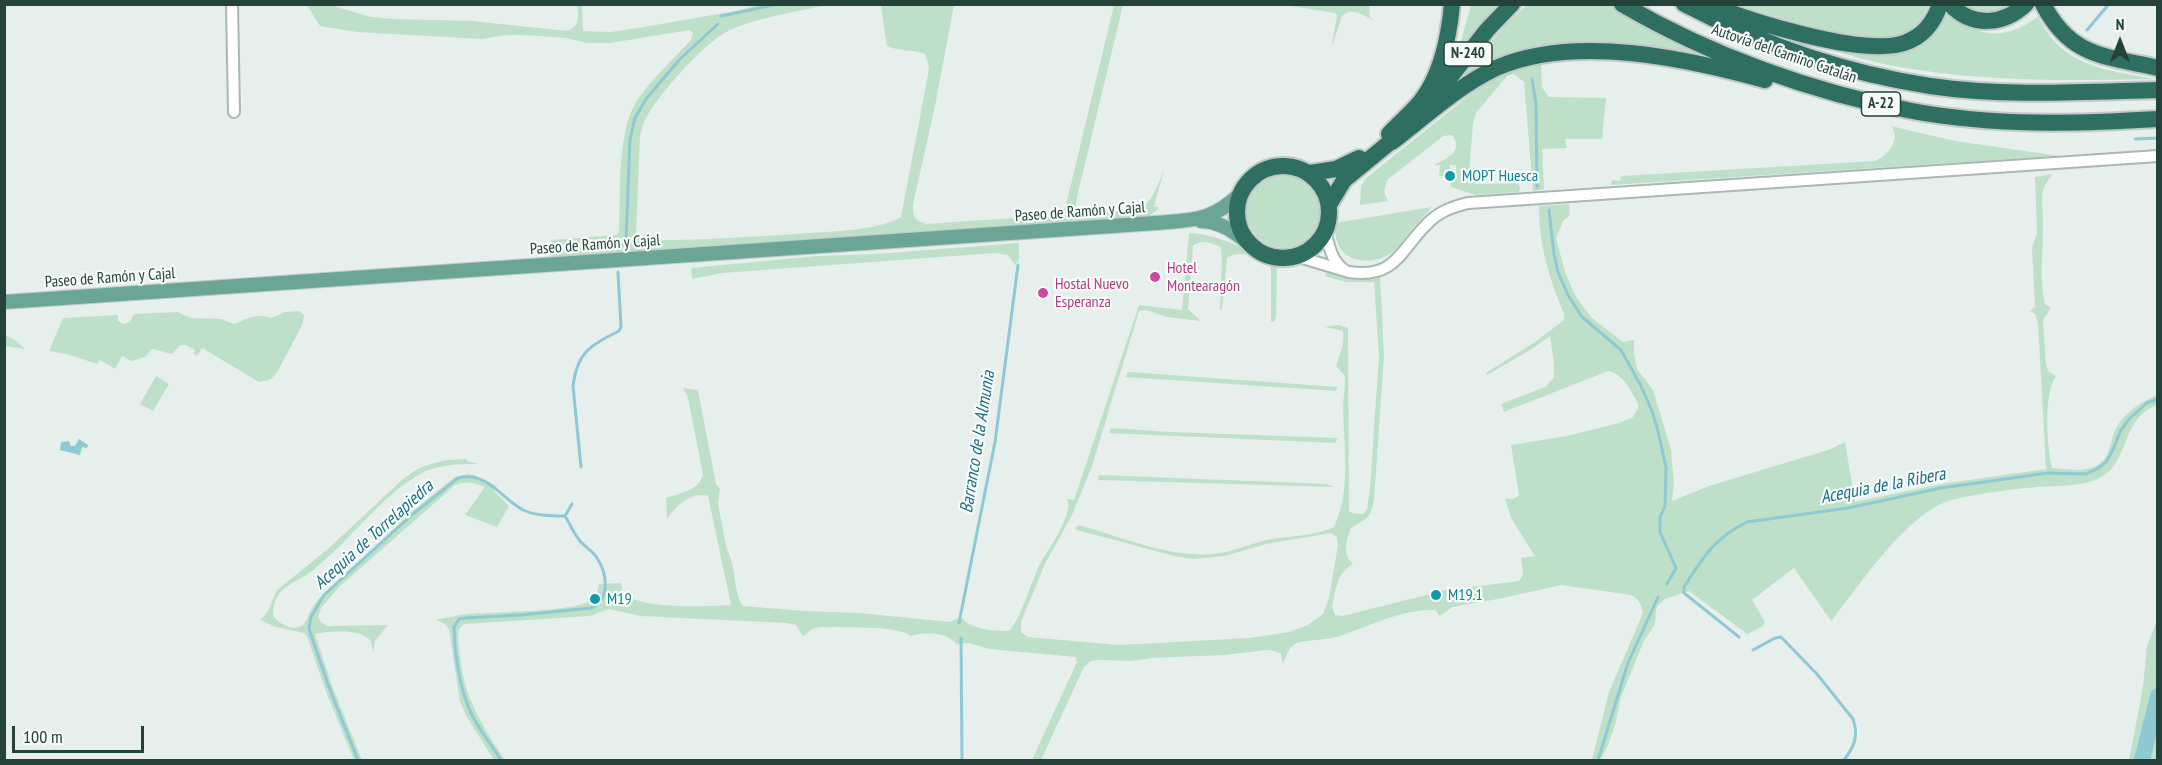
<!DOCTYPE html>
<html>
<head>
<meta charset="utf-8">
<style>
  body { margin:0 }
  #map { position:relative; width:2162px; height:765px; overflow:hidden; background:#e6efeb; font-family:"PT Sans Narrow",sans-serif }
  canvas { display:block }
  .frame { position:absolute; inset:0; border:6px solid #24423a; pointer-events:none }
  .north { position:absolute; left:2090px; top:12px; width:60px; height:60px; -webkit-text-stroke:4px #f7fbf9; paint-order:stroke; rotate:0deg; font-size:16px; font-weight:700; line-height:24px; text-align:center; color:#24423a }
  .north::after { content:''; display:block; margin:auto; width:21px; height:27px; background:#24423a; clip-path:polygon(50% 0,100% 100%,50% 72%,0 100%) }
  .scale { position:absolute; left:12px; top:726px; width:132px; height:27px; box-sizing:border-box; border:3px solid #24423a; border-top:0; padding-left:8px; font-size:18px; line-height:21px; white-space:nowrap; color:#24423a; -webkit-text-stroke:4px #f7fbf9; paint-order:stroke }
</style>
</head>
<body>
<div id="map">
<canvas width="2162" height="765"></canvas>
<div class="frame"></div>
<div class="north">N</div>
<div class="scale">100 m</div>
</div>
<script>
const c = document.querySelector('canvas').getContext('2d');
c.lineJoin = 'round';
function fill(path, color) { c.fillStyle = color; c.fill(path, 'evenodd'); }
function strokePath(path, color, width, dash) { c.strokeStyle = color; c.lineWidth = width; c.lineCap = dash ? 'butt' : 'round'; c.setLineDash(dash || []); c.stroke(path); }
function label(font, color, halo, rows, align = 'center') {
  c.font = font + ' "PT Sans Narrow",sans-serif'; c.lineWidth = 4.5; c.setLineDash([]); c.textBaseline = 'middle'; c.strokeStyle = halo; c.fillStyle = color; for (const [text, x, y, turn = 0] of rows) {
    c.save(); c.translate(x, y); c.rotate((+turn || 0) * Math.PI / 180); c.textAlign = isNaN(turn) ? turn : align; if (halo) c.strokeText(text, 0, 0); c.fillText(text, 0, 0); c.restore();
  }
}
fill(new Path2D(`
  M307,5H330L371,17L394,19L472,21L567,31C580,26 579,17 577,5H582L583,31L611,32L638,28L741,10L759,5H826C796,12 755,18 728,31C704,43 659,94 646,118C643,123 642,129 640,135L636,235L642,240C694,241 745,237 797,234C828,231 874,232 901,217L927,80L929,67L925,54C913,49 900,52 887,46L881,6L879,5H954L935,106L913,204C913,216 914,220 926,224L1057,215L1063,211L1066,205L1114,5H1123L1078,193L1075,211L1079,214L1139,209C1153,202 1158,184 1164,170L1154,206L1159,208L1147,218L552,257L551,240L616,235L619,232C621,192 616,132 638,99C653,78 673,59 691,40L693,33L690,30L610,43H587L566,38L525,35H505L483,39L357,32L320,26Z
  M1285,5H1369L1370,17L1375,21C1364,16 1352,6 1342,16L1331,49L1337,16L1335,13Z
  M1471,5H1501L1458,52Z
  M1527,5H1610L1663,32L1744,68C1673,57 1589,34 1519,51C1496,57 1476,70 1457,83L1506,24Z
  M1738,5H1929C1924,15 1920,24 1910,31C1879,53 1773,15 1738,5Z
  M1962,5H2014C1994,15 1982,16 1962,5Z
  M1947,13C1984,37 2000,42 2038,17C2043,26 2049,36 2057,44C2082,69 2122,73 2156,79C2069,81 1980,82 1894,66C1858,59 1823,47 1788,37C1825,45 1881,67 1916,47C1930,40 1938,25 1947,13Z
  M1541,63L1542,87L1549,97L1606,98L1602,139H1565L1567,148L1542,149L1544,189L1533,191L1524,82L1514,74L1507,76L1476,113L1473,123L1469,174L1471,181L1476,184L1517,183L1520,187L1519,192L1476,195L1451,187V178L1456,177V165H1450V176H1439L1440,165H1434C1446,159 1465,151 1452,135L1443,136L1387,180L1384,192L1388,201L1360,205L1361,187L1365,179L1477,89L1502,73L1520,66Z
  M1891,126L1955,141L2060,156L1611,185L1612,180L1620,181L1621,176L1875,161C1888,156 1902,138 1891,126Z
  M2053,174C2049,179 2045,184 2043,190C2040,202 2044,216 2043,228C2043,253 2039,280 2045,304L2051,308L2043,320L2046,365L2049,372L2056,376C2043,395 2047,446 2052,468C2065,469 2081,472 2094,467C2110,460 2109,445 2115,431C2123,413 2141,402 2157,395V405C2123,418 2129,455 2107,473C2089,488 2059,485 2037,487C2014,489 1958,495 1939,505C1899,525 1859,586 1831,621L1794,568L1752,600L1765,622L1763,626L1747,634L1689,591L1665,599L1658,605L1656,610L1655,624L1643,643L1621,697L1615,725L1608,745L1602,757L1592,760L1609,692L1643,613C1641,604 1639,599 1631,595L1561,585L1498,599L1452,607L1440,616L1435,610C1400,609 1369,627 1336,637C1327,640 1301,640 1295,644C1288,648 1286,657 1283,664L1281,654L1275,651L1267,650L1224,655L1152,658L1131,661L1098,660L1091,661L1084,667L1041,760H1032L1077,662L1076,657L989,649L969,643L957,644C946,632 925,631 911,636C898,625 840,628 820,627L812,629L803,636L796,625L787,623L640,616L609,609L590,616L464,624L459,629C457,638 459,647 460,657C465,700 482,725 505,760H494L468,719L460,702L449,629L445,624L436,620C446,618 457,615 468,614C491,612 577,612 592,600C597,596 598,590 599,584L621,583L623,594C643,609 704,607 731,605L708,496C692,491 675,507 667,519L666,498C680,493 698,491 703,475L688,397L683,388L698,390L716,484L720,489L718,504L727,550C737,567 732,589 743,606L804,611L860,613L950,622C952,621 957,618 959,618C965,618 963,620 967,623C978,629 999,633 1010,630C1023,614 1031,581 1041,562C1049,548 1074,514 1067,499L1074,500L1139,305L1182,310L1189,233C1223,234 1251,255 1283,262L1277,267L1276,317L1274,322L1271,321V268C1260,259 1240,248 1227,258L1222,310L1220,309L1222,257L1221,248C1212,242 1202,239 1193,246L1188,309L1201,321L1167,317L1146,310L1139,311L1092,466L1073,513L1045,564L1021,622V632L1028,637L1118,645L1250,638L1289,632L1308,625L1323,614L1329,598L1338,545L1337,537L1331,533L1266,544L1225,556L1193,559L1174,556L1077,530L1075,528L1079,525C1122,537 1169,558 1213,554C1233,552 1252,543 1271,539C1291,536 1315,536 1334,527C1351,491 1344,448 1343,410C1343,399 1345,388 1345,376L1336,366C1340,354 1345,344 1343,331L1325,327L1339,325L1348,328L1349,511L1352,513L1363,514L1367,509L1370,488L1379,356L1374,282H1346L1325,276L1326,271L1360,279L1380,276L1384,356L1374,500C1370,520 1367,518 1351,528C1346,541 1342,554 1353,564C1337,573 1336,589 1332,606L1335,615L1342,616L1446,590L1519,581L1523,575L1521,558L1535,556L1511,518L1505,498L1512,499L1519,496L1511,445L1567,436L1619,423L1633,417L1639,406C1632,392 1624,374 1608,371L1504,412L1501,404L1545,387L1554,378V363L1550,336L1532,349L1487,375L1486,373L1538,340L1564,320V314C1549,278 1539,245 1539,206L1569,204L1570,215L1563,221L1556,238L1565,272L1576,297L1592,318L1623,342L1634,340V354L1637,369L1653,390L1671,450L1674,483L1672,501L1709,486L1828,450L1845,442L1855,502L1941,484L2046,469L2038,323L2035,314L2030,311L2035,307L2032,248L2037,233L2035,177Z
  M1247 211a37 37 0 1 1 74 0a37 37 0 1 1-74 0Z
  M1432,207C1426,214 1419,221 1413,228C1405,237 1399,249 1388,255C1371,265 1343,263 1337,241C1335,236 1335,229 1335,223Z
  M1019,243V259L1015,265L1008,255L995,253L722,273L692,279L691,268L818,256L876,254Z
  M299,311L304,315L303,323L278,371L270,380L259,382L202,348L197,356L193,353L195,350L186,345H180L172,354L152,349L145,357L131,361L122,356L115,369L100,360L97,364L67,354L49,351L63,318L118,315V321L124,324L130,322L134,314L177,312L191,318L221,319L234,324C248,318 257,313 271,318L285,312Z
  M4,335L15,340L25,349L5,346Z
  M1128,372L1337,387L1336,391L1126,377Z
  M156,376L169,384L153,411L140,404Z
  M1111,428L1170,432L1337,438L1336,443L1109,433Z
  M467,459V461L479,464C458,464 438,464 420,474C379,498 350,541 313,570C302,579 288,583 279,594C274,601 273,608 273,616C279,624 295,633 304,624C307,620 309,614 311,610C314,604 318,599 323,594L415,509L455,477L468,474L474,475L497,486L494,491L509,506L497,527L465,515L485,487C474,483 466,480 455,485L339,587L321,608L318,617L321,622L327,626L388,625L375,641L373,652C372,649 372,645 371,642C364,628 328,631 315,634L332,686L362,760H354L325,689L307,636L304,633L276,627L260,620L267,613L277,590L328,549L403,479L419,468L431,464L446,460Z
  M1099,475L1327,484L1335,487L1098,480Z
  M2157,620V760H2129L2143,687L2147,646Z`), '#bfe0c8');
fill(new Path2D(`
  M79,439L88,445L87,448L82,447L80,455L60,450L61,442L69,441L71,446H75Z`), '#8ec9d4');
strokePath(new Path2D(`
  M721,16L779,4
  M2087,30L2109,4
  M1532,79L1536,104L1537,187
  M2135,139L2158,138
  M1549,210L1554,254L1558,272L1568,295L1582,317L1621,350L1641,386L1652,411L1657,427L1666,467L1665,506L1660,517V532L1676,568L1667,584
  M618,250L626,241L630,139L635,118L646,99L680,59L718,24
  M581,467L573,386C577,352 591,345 619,331L621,327L618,272
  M565,516L572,504
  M959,623L995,442L1018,265
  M1739,637L1684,593V587C1703,558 1714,538 1747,522L1848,508L1941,488L2048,473L2086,474L2097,469L2106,462L2112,452L2121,430L2130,418L2147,403L2158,399
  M961,638L962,760
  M1753,650L1775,638L1781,637L1817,674L1853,719C1859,736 1854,747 1844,760
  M358,760L329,687L311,635L309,628L311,617L324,595L413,514L458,478C486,470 502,499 523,510C536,516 552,516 565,516
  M501,760C492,746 481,732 473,717C459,689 455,658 454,627L459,619L465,618L521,615L591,608C611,599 607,573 597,558C593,551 585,547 580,541C574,534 570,524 565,516
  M1598,760L1628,663L1658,597`), '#8ec9d4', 3);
strokePath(new Path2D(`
  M2142,760L2158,696`), '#8ec9d4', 16);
const minor = new Path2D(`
  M232,4L234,112
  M1325,231C1329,246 1332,263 1346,271
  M1296,256L1349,272C1396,279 1400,250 1427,224C1438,212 1452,207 1468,203L2158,156`);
const major = new Path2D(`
  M1201,221C1221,222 1233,231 1248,243
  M4,302L1156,223C1194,220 1213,221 1241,193`);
const highway = new Path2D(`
  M1622,4C1709,55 1814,93 1912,111C1993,126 2076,124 2158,119
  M1684,4C1761,44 1844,73 1930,86C2005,97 2082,92 2158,90
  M1708,4C1750,21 1862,57 1904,43C1922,37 1934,23 1940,4
  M1950,4C1972,28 2004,25 2026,4
  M2043,4C2070,57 2105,56 2158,68
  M1426,108L1487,30L1512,4
  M1389,134C1399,123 1411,113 1421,101C1442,74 1449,37 1452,4
  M1392,142C1426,116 1458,86 1496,68C1575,34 1685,58 1765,80
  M1237 212a46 46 0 1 1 92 0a46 46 0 1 1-92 0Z
  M1310,173L1336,169L1359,158
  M1329,205L1344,180L1400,134`);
strokePath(minor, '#a8b8b2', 14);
strokePath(major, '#c2cac8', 16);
strokePath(highway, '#c2cac8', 20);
strokePath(minor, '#fff', 10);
strokePath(major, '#6aa596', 14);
strokePath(highway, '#2f6f62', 16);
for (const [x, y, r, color] of [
  [1450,176,6,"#0f9aa8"],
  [1155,277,6,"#d1479c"],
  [1043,293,6,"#d1479c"],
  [1436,595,6,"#0f9aa8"],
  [595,599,6,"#0f9aa8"]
]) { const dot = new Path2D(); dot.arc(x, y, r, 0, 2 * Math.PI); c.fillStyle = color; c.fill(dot); strokePath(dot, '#f7fbf9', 2); }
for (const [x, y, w] of [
  [1468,54,48],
  [1881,104,39]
]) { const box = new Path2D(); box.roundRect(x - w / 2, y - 12, w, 24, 4.5); c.fillStyle = '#f7fbf9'; c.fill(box); strokePath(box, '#24423a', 1.5); }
label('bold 15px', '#24423a', null, [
  ["N-240",1468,54],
  ["A-22",1881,104]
]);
label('16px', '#24423a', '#f7fbf9', [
  ["Autovía del Camino Catalán",1784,54,19],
  ["Paseo de Ramón y Cajal",1080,212,-4],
  ["Paseo de Ramón y Cajal",595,245,-4],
  ["Paseo de Ramón y Cajal",110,278,-4]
]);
label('16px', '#0d838f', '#f7fbf9', [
  ["MOPT Huesca",1462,176],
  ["M19.1",1448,595],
  ["M19",607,599]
], 'left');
label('16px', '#b23c85', '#f7fbf9', [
  ["Hotel",1167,268],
  ["Montearagón",1167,286],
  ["Hostal Nuevo",1055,284],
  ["Esperanza",1055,302]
], 'left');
label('italic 18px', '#1c6f80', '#f7fbf9', [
  ["Barranco de la Almunia",978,442,-81],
  ["Acequia de la Ribera",1883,486,-11],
  ["Acequia de Torrelapiedra",374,535,-42]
]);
</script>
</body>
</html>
